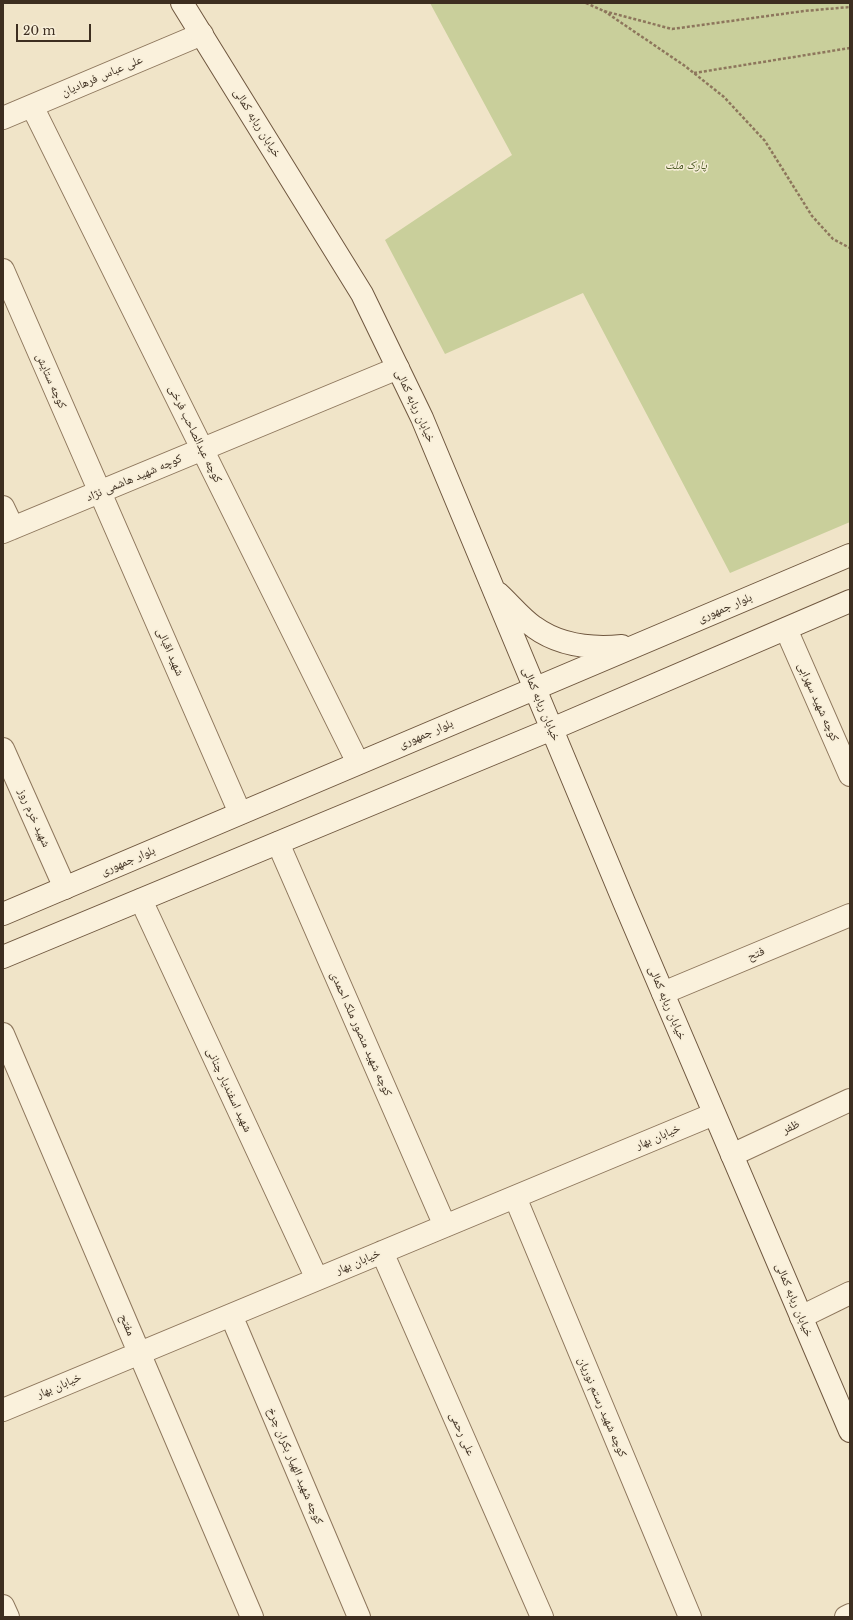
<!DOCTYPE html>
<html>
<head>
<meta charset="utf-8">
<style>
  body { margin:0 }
  #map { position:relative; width:853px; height:1620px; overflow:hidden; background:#f0e4c8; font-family:"Libre Baskerville",serif }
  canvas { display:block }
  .frame { position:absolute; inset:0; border:4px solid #3d2e20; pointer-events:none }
  .scale { position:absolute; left:16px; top:24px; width:75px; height:18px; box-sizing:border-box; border:2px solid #3d2e20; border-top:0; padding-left:5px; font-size:12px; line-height:14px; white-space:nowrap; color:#3d2e20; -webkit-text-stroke:3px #f7eed8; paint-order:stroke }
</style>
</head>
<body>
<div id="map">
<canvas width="853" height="1620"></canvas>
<div class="frame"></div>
<div class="scale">20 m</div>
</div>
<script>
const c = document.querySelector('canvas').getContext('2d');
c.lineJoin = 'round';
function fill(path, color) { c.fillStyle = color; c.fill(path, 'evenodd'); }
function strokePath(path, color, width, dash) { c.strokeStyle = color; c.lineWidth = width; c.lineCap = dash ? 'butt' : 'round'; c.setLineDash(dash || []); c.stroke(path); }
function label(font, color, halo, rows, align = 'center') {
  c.font = font + ' "Libre Baskerville","Noto Naskh Arabic",serif'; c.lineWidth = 3; c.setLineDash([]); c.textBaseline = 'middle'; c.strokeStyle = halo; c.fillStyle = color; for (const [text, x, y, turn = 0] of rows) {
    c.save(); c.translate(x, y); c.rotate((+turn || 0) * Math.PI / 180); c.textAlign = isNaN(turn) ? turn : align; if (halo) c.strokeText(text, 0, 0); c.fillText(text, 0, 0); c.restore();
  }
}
fill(new Path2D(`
  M430,3H850V522L730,573L583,293L445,354L385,240L512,155Z`), '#c9cf9b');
const street = new Path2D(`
  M32,106L358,763
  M3,118L202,34
  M3,270L240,813
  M3,507L13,528
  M3,532L398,368
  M786,629L850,775
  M3,749L65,888
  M278,843L445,1226
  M141,900L317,1279
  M663,993L850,915
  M3,1034L252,1617
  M732,1155L850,1100
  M515,1197L690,1617
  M382,1252L542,1617
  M231,1315L359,1617
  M801,1317L850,1293
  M3,1410L714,1114
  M3,1606L8,1617
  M846,1617L850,1615`);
const secondary = new Path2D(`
  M182,3L362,294L422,418L624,902L850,1431
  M498,593C510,604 521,618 534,627C560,646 591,649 622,646
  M3,914L850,555
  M3,957L552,729L850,601`);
strokePath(street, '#8d765c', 24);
strokePath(secondary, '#6f573f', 24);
strokePath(new Path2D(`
  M586,3L604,11L672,29L804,11L850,7
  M604,11L685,66L724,97L765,141L812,216L833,239L850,248
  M694,73L850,48`), '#8d765c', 2.5, [3, 2]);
strokePath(street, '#faf1dc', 22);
strokePath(secondary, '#faf1dc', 22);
label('12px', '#3d2e20', '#f7eed8', [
  ["علی عباس فرهادیان",102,76,-23],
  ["خیابان ربابه کمالی",257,123,58],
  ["کوچه ستایش",51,381,66],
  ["خیابان ربابه کمالی",415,406,65],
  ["کوچه عبدالصاحب فرخی",195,434,64],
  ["کوچه شهید هاشمی نژاد",134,478,-23],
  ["بلوار جمهوری",725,608,-23],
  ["شهید اقبالی",170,652,66],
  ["کوچه شهید سهرابی",818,702,66],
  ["خیابان ربابه کمالی",541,704,67],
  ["بلوار جمهوری",426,734,-23],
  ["شهید خرم روز",34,818,66],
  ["بلوار جمهوری",128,861,-23],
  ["فتح",756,954,-23],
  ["خیابان ربابه کمالی",667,1003,67],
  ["کوچه شهید منصور ملک احمدی",361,1034,66],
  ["شهید اسفندیار چنانی",229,1090,65],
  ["ظفر",791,1127,-25],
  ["خیابان بهار",658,1137,-23],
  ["خیابان بهار",358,1262,-23],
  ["خیابان ربابه کمالی",794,1300,67],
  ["مفتح",127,1325,67],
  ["خیابان بهار",59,1386,-23],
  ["کوچه شهید رستم نوریان",602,1407,67],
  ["علی رحمی",462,1434,66],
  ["کوچه شهید الهیار بکران چرخ",295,1466,67]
]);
label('italic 12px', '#4d5a26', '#f7eed8', [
  ["پارک ملت",686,166]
]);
</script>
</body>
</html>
